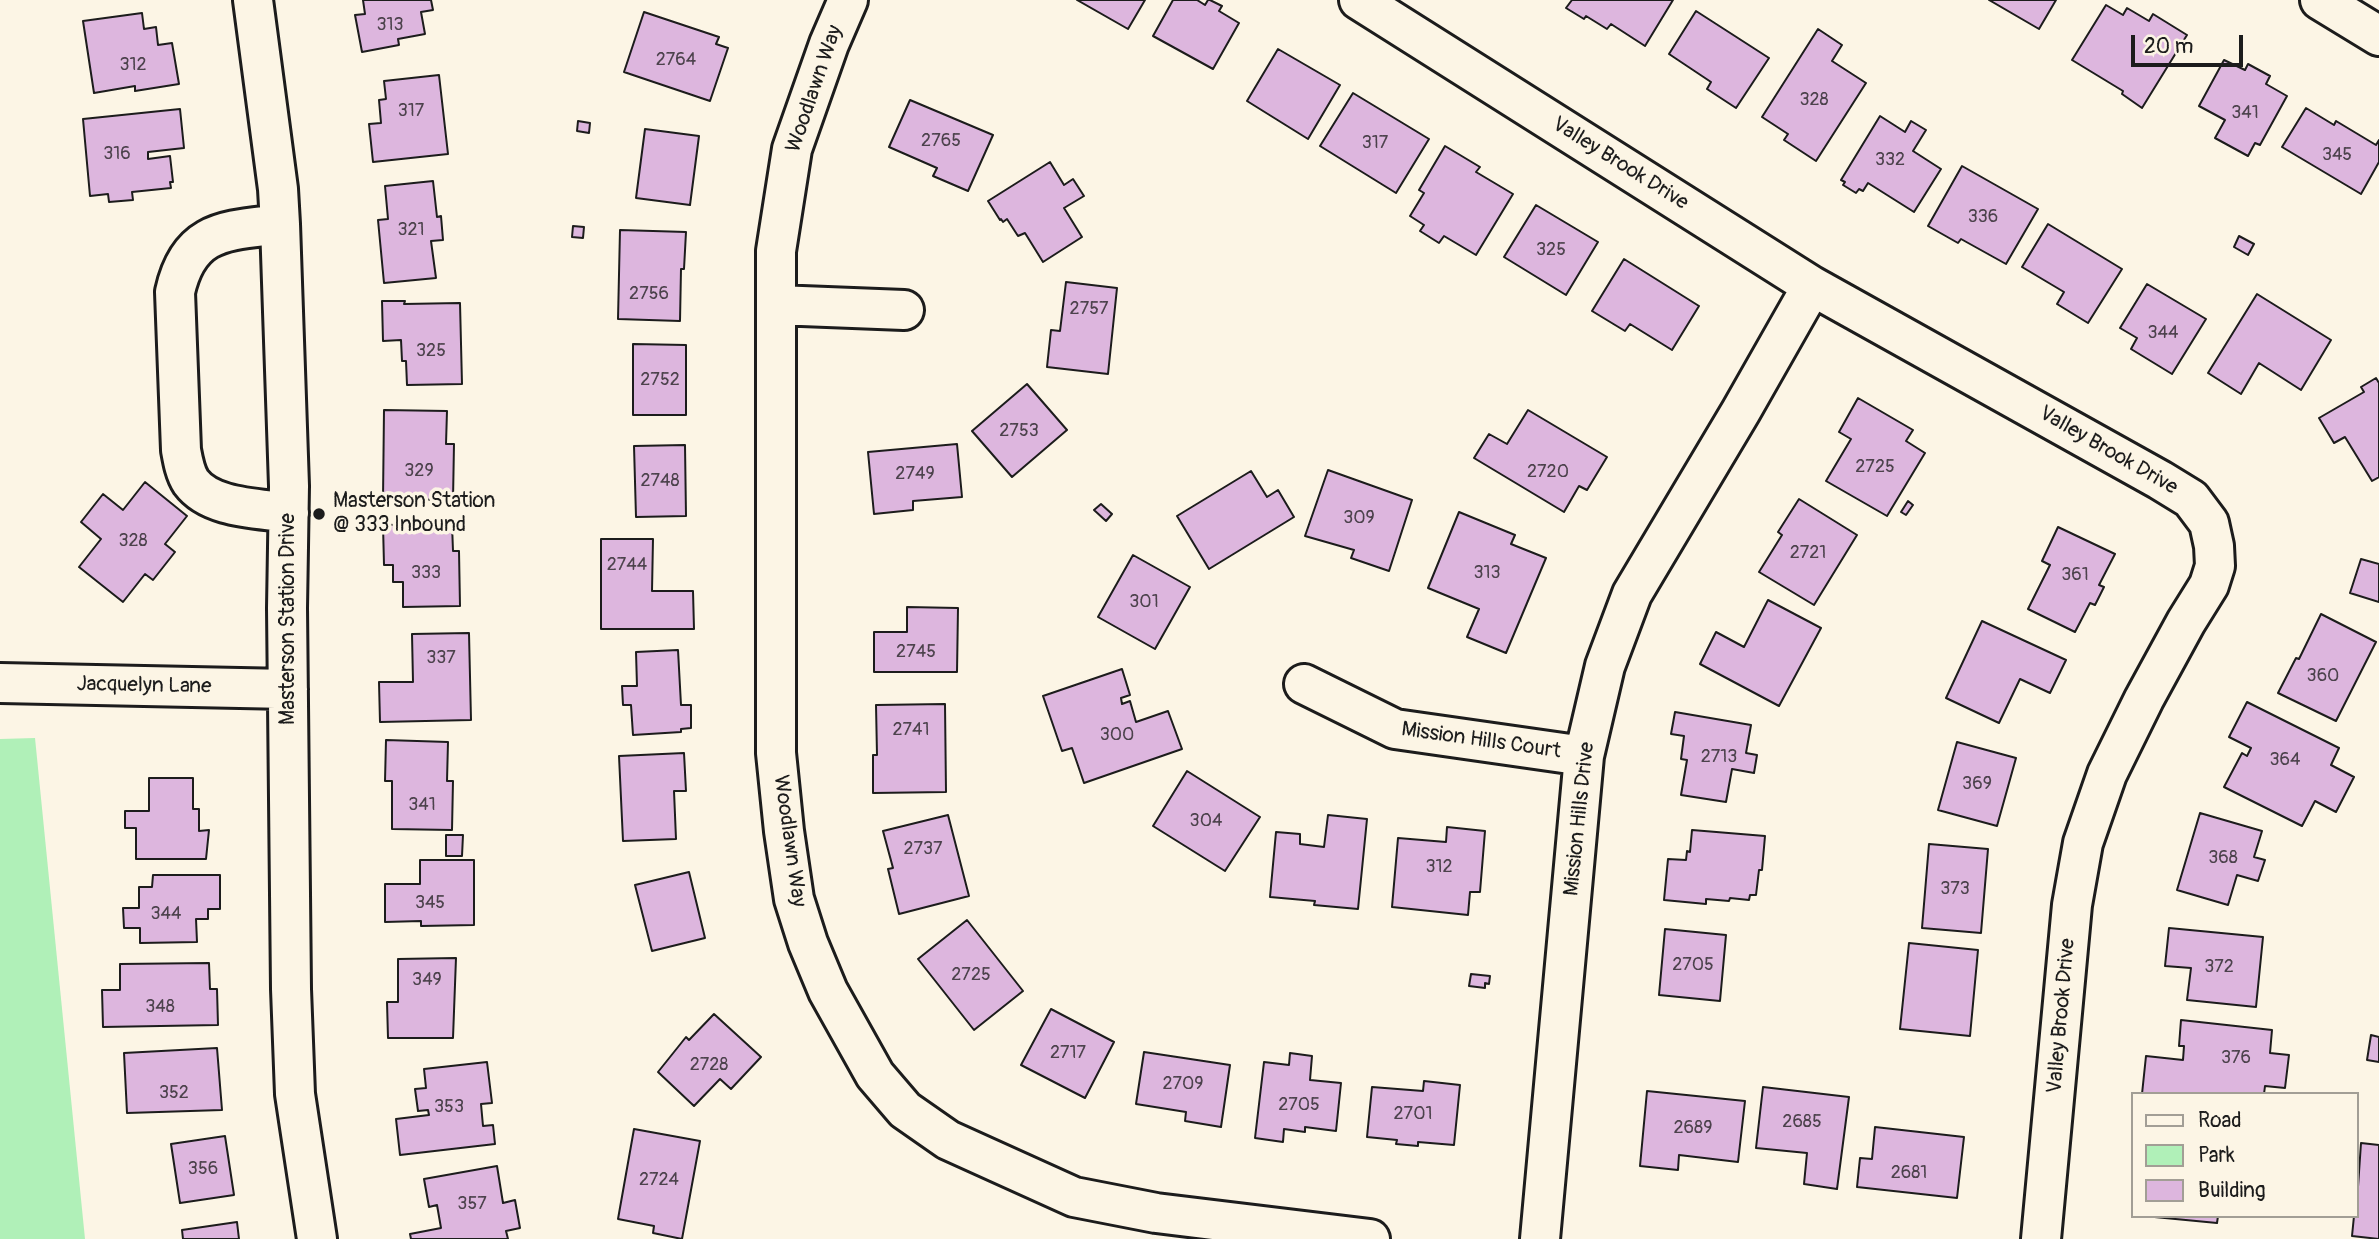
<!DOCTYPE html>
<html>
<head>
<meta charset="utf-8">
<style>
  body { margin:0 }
  #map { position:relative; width:2379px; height:1239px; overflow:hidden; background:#fcf5e5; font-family:Pangolin,sans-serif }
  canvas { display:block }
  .legend { position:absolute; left:2131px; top:1092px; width:228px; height:126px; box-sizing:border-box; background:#fcf5e5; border:2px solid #a29e95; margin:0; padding:9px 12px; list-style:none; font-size:21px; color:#1c1c1c }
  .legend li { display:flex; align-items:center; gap:14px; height:35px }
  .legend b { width:35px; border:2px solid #a29e95 }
  .scale { position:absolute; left:2131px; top:35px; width:112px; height:32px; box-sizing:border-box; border:4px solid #1c1c1c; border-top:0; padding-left:9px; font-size:21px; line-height:24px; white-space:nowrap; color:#1c1c1c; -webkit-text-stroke:5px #fcf5e5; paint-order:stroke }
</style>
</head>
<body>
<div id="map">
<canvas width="2379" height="1239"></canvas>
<ul class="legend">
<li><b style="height:9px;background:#fcf5e5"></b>Road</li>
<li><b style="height:19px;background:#b0f0b8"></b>Park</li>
<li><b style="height:19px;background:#ddb6de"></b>Building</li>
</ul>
<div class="scale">20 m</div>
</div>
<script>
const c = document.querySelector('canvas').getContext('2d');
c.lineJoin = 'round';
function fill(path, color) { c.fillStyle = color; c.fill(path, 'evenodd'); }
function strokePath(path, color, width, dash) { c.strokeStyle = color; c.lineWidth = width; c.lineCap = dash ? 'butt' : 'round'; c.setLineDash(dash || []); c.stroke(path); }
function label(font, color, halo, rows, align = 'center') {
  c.font = font + ' Pangolin,sans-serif'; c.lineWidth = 7; c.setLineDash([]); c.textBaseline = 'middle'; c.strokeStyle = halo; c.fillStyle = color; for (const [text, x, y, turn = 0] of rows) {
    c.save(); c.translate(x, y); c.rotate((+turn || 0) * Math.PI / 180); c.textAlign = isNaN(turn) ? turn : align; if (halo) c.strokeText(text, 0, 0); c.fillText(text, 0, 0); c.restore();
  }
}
fill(new Path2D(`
  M35,738L85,1239H0V739Z`), '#b0f0b8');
const building = new Path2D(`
  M363,0H431L433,10L421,12L425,34L398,39L399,45L362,52L355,15L365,14Z
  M1077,0H1145L1128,29Z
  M1173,0H1197L1205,5L1208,0H1210L1222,6L1219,11L1239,23L1213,69L1153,36Z
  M1572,0H1673L1645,46L1611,24L1607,29L1586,16L1584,19L1566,8Z
  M1989,0H2056L2039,29Z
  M2106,5L2123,15L2127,8L2149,21L2153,14L2187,35L2142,108L2122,94L2123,91L2072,60Z
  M1696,11L1769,58L1736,108L1707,89L1711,82L1669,54Z
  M644,12L719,37L716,44L728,48L710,101L624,72Z
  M142,13L144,29L156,27L158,45L172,43L179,84L135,91V86L94,93L83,21Z
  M1818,29L1842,45L1832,61L1866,83L1816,161L1784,140L1788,134L1762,117Z
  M1278,49L1340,85L1308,139L1247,101Z
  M2224,60L2245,70L2248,64L2270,76L2266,84L2287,96L2260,145L2255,143L2248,156L2215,138L2225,120L2199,106Z
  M439,75L448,154L373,162L369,124L381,123L379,100L386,99L384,81Z
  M1353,93L1429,139L1396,193L1320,146Z
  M910,100L993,135L968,191L933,176L937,168L889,147Z
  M2306,108L2334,125L2336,121L2376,145L2379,140V162L2361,194L2282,147Z
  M180,109L184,148L148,152V159L170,156L173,182H170L171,188L132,192L133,200L109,202L108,194L90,196L83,119Z
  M1880,116L1905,132L1911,121L1926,130L1913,151L1941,169L1914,212L1868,183L1863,191L1859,189L1856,193L1843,185L1845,182L1841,180Z
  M578,121L590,123L589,133L577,131Z
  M645,129L699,136L690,205L636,198Z
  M1445,146L1480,167L1476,172L1513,194L1476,255L1444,236L1439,243L1420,231L1424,225L1410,216L1424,193L1419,190Z
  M1050,162L1064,185L1073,179L1084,196L1064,208L1082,237L1043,262L1025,233L1018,236L1007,219L1003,222L1001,219L1000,220L988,201Z
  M1962,166L2038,209L2006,264L1961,239L1958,243L1928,226Z
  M433,181L437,217L441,216L443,240L431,241L436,278L384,283L378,220L388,219L385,186Z
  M1536,205L1598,242L1566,295L1504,257Z
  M2048,224L2122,269L2088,323L2057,304L2064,292L2022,267Z
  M573,226L584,227L583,238L572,237Z
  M620,230L686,232L684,269H681L680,321L618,319Z
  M2239,236L2254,244L2248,255L2234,247Z
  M1624,259L1699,306L1672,350L1630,324L1625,331L1592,311Z
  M1066,282L1117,288L1108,374L1047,367L1051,330L1060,331Z
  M2147,284L2206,319L2172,374L2131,349L2137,338L2120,328Z
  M2257,294L2331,340L2301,390L2259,363L2241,394L2208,373Z
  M382,301H405L404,304L460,303L462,384L407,385L406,361H402L401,340L383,341Z
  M633,344L686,345V415H633Z
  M2376,378L2379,383V477L2372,481L2345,437L2334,443L2319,418L2364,392L2361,387Z
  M1027,384L1067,430L1012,477L972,431Z
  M1858,398L1913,430L1906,441L1925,453L1887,516L1826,481L1851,439L1839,432Z
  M384,410L447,411L446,444H454L453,500L383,499Z
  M1528,410L1607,457L1587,490L1579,486L1564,512L1474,458L1489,434L1507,444Z
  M957,444L962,497L913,501V510L874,514L868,452Z
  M685,445L686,516L636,517L634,446Z
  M1328,470L1412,500L1389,571L1351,558L1354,550L1305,536Z
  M1251,471L1267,497L1278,490L1294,517L1209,569L1177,516Z
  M145,482L187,516L165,544L175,552L153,580L145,574L123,602L79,567L101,539L81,522L103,494L123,510Z
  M1799,499L1857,535L1814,605L1759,572L1782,535L1778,532Z
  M1908,501L1913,505L1906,515L1901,512Z
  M1101,504L1112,514L1106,521L1094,510Z
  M1459,512L1515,535L1511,544L1546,558L1506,653L1467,637L1479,609L1428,588Z
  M452,524L453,551H459L460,606L403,607V582H393V565H384L383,525Z
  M2058,527L2115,554L2099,585L2104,587L2095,605L2090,603L2075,632L2028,609L2050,565L2042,561Z
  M601,539H653L652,591H693L694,629H601Z
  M1133,555L1190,587L1155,649L1098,617Z
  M2361,559L2379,564V602L2350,593Z
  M1768,600L1821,628L1779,706L1700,664L1716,632L1744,647Z
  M907,607L958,608L957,672H874V632H907Z
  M2321,614L2376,642L2336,721L2278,693L2296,658L2299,659Z
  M1982,621L2066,660L2050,693L2020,679L1999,723L1946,698Z
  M469,633L471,720L380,722L379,682H413L412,634Z
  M678,650L681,705H691V728L681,729V732L633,735L631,705H623L622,686H637L636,652Z
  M1122,669L1130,695L1121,698L1122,704L1130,701L1136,722L1168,711L1182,749L1084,783L1072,748L1062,751L1043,696Z
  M2247,702L2339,748L2331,765L2354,777L2336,812L2315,801L2302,826L2224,787L2242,753L2247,756L2251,748L2229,737Z
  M945,704L946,792L873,793V755H877L876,705Z
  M1675,712L1751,725L1746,753L1757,755L1754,773L1732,769L1726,802L1681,795L1687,760L1681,759L1684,736L1671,734Z
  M386,740L448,742L447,781H453L452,830L392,829V781H385Z
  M1957,742L2016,758L1997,826L1938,810Z
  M684,753L686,791H674L676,839L623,841L619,756Z
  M1187,771L1260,817L1225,871L1153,826Z
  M149,778H193V809H199V831L209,830L206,859H136V828H125V811H149Z
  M2200,813L2262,831L2254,857L2265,860L2258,881L2237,875L2228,905L2177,890Z
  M948,815L969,896L899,914L888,869L893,868L883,831Z
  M1328,815L1367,819L1358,909L1314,905L1315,901L1270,897L1276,832L1300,834V844L1324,847Z
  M1447,827L1485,831L1480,892H1470L1468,915L1392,907L1398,838L1446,842Z
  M1692,830L1765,836L1762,870H1759L1756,895H1750L1749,900L1730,898L1729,901L1706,899V904L1664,900L1668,859L1686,860L1687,851L1690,852Z
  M446,835H463L462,856H446Z
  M1929,844L1988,849L1981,933L1922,928Z
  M420,860H474V925L421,926V921L385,922V884H420Z
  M689,872L705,938L652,951L635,885Z
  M153,875H220V909H208V919H196L197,942L140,943V928H124L123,908H139V887H152Z
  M967,920L1023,991L974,1030L918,959Z
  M2169,928L2263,937L2256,1007L2187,1000L2191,968L2165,966Z
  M1665,929L1726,935L1720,1001L1659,995Z
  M1909,943L1978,950L1970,1036L1900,1029Z
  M456,958L453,1038H388L387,1002H398V959Z
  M209,963L210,989H217L218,1025L103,1027L102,990H120V964Z
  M1471,974L1490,976L1489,984L1485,983V988L1469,986Z
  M1051,1009L1114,1042L1085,1098L1021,1065Z
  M714,1014L761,1057L731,1089L720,1079L694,1106L658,1072L686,1037L689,1040Z
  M2181,1020L2272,1030L2270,1053L2289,1055L2285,1088L2265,1086L2264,1094H2142L2146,1056L2183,1060L2184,1046H2179Z
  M2371,1035L2379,1037V1062L2367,1060Z
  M217,1048L222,1110L127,1113L124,1053Z
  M1144,1052L1230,1065L1221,1127L1185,1121L1186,1112L1136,1104Z
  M1290,1053L1312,1056L1310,1080L1341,1083L1336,1131L1305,1127V1132L1284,1129L1283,1142L1255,1138L1264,1062L1289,1065Z
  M487,1062L492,1103L481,1104L483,1126L493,1125L495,1144L400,1155L396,1119L429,1115L428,1110L418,1111L415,1089L426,1088L424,1069Z
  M1424,1081L1460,1085L1454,1145L1418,1142V1146L1396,1144L1397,1140L1367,1137L1372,1087L1423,1091Z
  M1763,1087L1849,1097L1837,1189L1804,1184L1807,1153L1756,1148Z
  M1647,1091L1745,1101L1738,1162L1679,1155L1678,1170L1640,1166Z
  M1875,1127L1964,1137L1957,1198L1857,1187L1860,1158L1872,1159Z
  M634,1129L700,1141L682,1239L653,1233L654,1226L618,1219Z
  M225,1136L234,1195L180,1203L171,1144Z
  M2361,1143L2379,1145V1239L2352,1236L2354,1216H2356Z
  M497,1166L503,1203L515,1200L520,1228L506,1231L508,1239H411L410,1234L441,1228L437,1205L429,1207L424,1179Z
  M2144,1216H2218L2217,1223Z
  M237,1222L239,1239H183L182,1230Z`);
fill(building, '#ddb6de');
strokePath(building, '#1c1c1c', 2);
const minor = new Path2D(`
  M253,0L278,189L280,224L289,486L287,608L291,989L295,1094L317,1239
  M848,0L829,44L792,149L776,251V753L784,831L794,899L808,943L828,991L875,1075L905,1110L948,1140L1074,1197L1156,1213L1370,1239
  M1359,0L1812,286L2160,480L2191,499L2209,523L2214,546L2215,566L2209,585L2186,622L2144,699L2107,774L2083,843L2072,905L2041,1239
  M2320,0L2379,36
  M280,224C226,231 189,229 175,292L181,450C183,461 185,473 191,482C211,509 259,508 289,513
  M776,305L904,310
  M0,683L288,689
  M1304,684L1395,729L1584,756
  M1540,1239L1584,756L1605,666L1632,594L1741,411L1812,286`);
strokePath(minor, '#1c1c1c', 44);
strokePath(minor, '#fcf5e5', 38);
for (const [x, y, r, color] of [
  [319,514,7,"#1c1c1c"]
]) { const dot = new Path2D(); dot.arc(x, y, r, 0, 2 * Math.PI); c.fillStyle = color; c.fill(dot); strokePath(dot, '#fcf5e5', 2.5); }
label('18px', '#4c424c', null, [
  ["313",390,25],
  ["2764",676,60],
  ["312",133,65],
  ["328",1814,100],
  ["317",411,111],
  ["341",2245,113],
  ["2765",941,141],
  ["317",1375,143],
  ["316",117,154],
  ["345",2337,155],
  ["332",1890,160],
  ["336",1983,217],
  ["321",411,230],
  ["325",1551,250],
  ["2756",649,294],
  ["2757",1089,309],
  ["344",2163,333],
  ["325",431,351],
  ["2752",660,380],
  ["2753",1019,431],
  ["2725",1875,467],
  ["329",419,471],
  ["2720",1548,472],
  ["2749",915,474],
  ["2748",660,481],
  ["309",1359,518],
  ["328",133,541],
  ["2721",1808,553],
  ["2744",627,565],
  ["333",426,573],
  ["313",1487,573],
  ["361",2075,575],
  ["301",1144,602],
  ["2745",916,652],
  ["337",441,658],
  ["360",2323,676],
  ["2741",911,730],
  ["300",1117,735],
  ["2713",1719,757],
  ["364",2285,760],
  ["369",1977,784],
  ["341",422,805],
  ["304",1206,821],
  ["2737",923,849],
  ["368",2223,858],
  ["312",1439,867],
  ["373",1955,889],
  ["345",430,903],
  ["344",166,914],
  ["2705",1693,965],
  ["372",2219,967],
  ["2725",971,975],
  ["349",427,980],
  ["348",160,1007],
  ["2717",1068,1053],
  ["376",2236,1058],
  ["2728",709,1065],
  ["2709",1183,1084],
  ["352",174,1093],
  ["2705",1299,1105],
  ["353",449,1107],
  ["2701",1413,1114],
  ["2685",1802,1122],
  ["2689",1693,1128],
  ["356",203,1169],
  ["2681",1909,1173],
  ["2724",659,1180],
  ["357",472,1204]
]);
label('21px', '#1c1c1c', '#fcf5e5', [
  ["Woodlawn Way",815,89,-71],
  ["Valley Brook Drive",1620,164,32],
  ["Valley Brook Drive",2108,451,30],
  ["Masterson Station Drive",289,619,-90],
  ["Jacquelyn Lane",144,686,1],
  ["Mission Hills Court",1481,741,8],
  ["Mission Hills Drive",1580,819,-84],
  ["Woodlawn Way",789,841,82],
  ["Valley Brook Drive",2062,1016,-85]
]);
label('21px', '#1c1c1c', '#fcf5e5', [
  ["Masterson Station",333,502],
  ["@ 333 Inbound",333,526]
], 'left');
</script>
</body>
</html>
